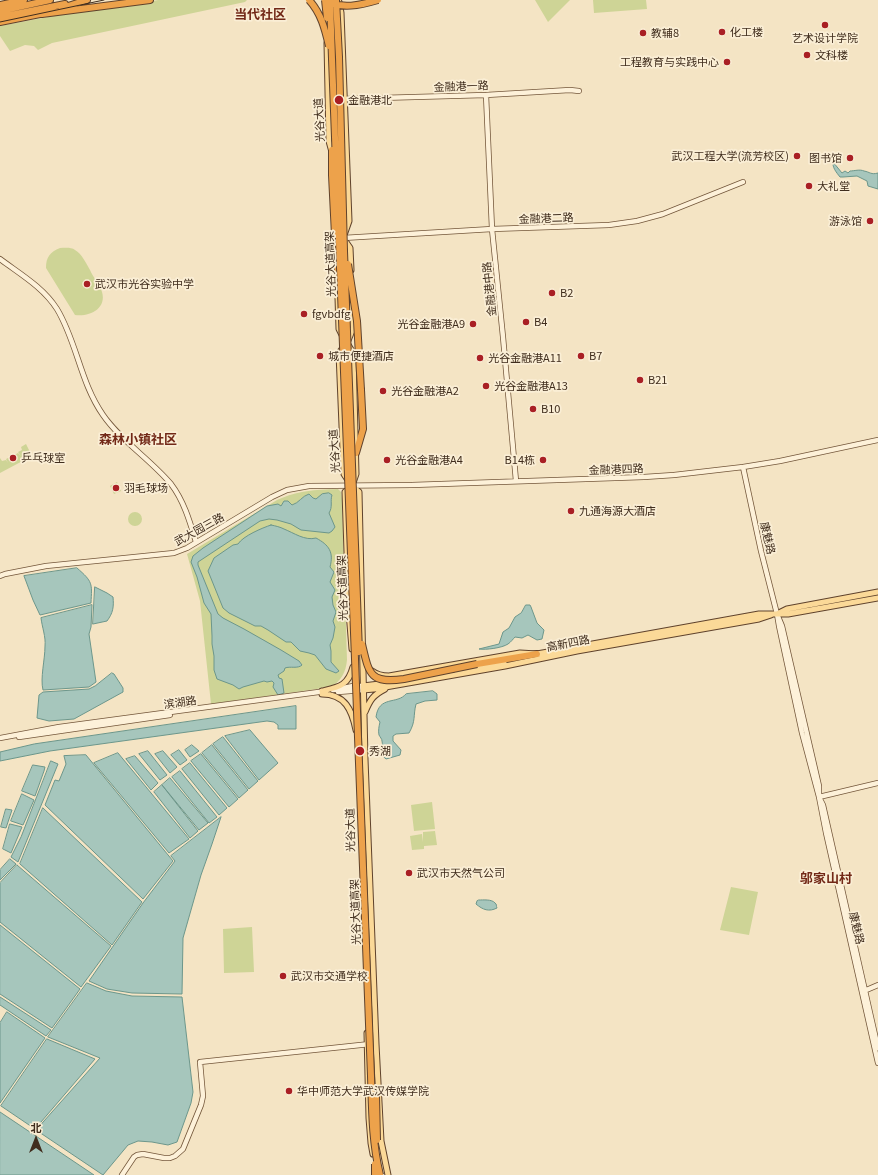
<!DOCTYPE html>
<html>
<head>
<meta charset="utf-8">
<style>
  body { margin:0 }
  #map { position:relative; width:878px; height:1175px; overflow:hidden; background:#f4e4c4; font-family:Georgia,"Noto Sans SC",serif }
  canvas { display:block }
  .north { position:absolute; left:16px; top:1119px; width:40px; height:40px; -webkit-text-stroke:3px #faeed5; paint-order:stroke; rotate:0deg; font-size:11px; font-weight:700; line-height:16px; text-align:center; color:#402d1d }
  .north::after { content:''; display:block; margin:auto; width:14px; height:18px; background:#402d1d; clip-path:polygon(50% 0,100% 100%,50% 72%,0 100%) }
</style>
</head>
<body>
<div id="map">
<canvas width="878" height="1175"></canvas>
<div class="north">北</div>
</div>
<script>
const c = document.querySelector('canvas').getContext('2d');
c.lineJoin = 'round';
function fill(path, color) { c.fillStyle = color; c.fill(path, 'evenodd'); }
function strokePath(path, color, width, dash) { c.strokeStyle = color; c.lineWidth = width; c.lineCap = dash ? 'butt' : 'round'; c.setLineDash(dash || []); c.stroke(path); }
function label(font, color, halo, rows, align = 'center') {
  c.font = font + ' Georgia,"Noto Sans SC",serif'; c.lineWidth = 3.5; c.setLineDash([]); c.textBaseline = 'middle'; c.strokeStyle = halo; c.fillStyle = color; for (const [text, x, y, turn = 0] of rows) {
    c.save(); c.translate(x, y); c.rotate((+turn || 0) * Math.PI / 180); c.textAlign = isNaN(turn) ? turn : align; if (halo) c.strokeText(text, 0, 0); c.fillText(text, 0, 0); c.restore();
  }
}
fill(new Path2D(`
  M158,0H247L245,2L52,43L38,50L34,46L25,45L10,51L0,36V26L85,10L134,5Z
  M535,0H570L548,22Z
  M593,0H646L647,9L594,13Z
  M60,248C65,248 71,247 75,250C82,254 86,263 90,270C93,277 100,285 102,292C107,309 89,317 75,315L46,268C46,257 50,252 60,248Z
  M26,444L32,456L0,473V458L2,461L6,460L8,463L6,459L18,453L21,456L18,452L22,450L21,447Z
  M117,482L121,491L114,494L110,486Z
  M338,489L341,492L342,499L347,660C346,672 341,681 331,687L211,704L200,601L187,554L277,500C300,490 313,490 338,489Z
  M128 519a7 7 0 1 1 14 0a7 7 0 1 1-14 0Z
  M432,802L435,829L414,831L411,805Z
  M435,831L437,845L424,846V849L412,850L410,836L422,834L423,842V832Z
  M731,887L758,892L749,935L720,930Z
  M252,927L254,972L224,973L223,929Z`), '#ced496');
const water = new Path2D(`
  M833,162L842,173L845,171L848,173L850,171C854,171 860,169 864,171C870,172 871,175 878,173V189L868,186L867,181L857,176L843,177H840C836,172 832,167 833,162Z
  M329,493L332,495C330,501 333,507 329,513L335,527L332,531L329,533L301,530L291,524L277,520L269,519L260,521L198,562V565L218,614L223,618L244,629L281,650L299,661L302,665C298,669 290,666 285,668L284,671L278,675L279,678L282,679L284,693L278,695L273,687L274,683L272,681L267,682L264,681L243,687L239,689L233,685L217,679L214,670V656L212,644V636L211,614L204,603L197,577L191,562L193,556L203,548L267,506L278,504L281,506L284,501H288L292,505C299,503 302,496 309,494L313,498L316,499L322,494Z
  M271,525C276,526 280,527 284,529C294,533 305,541 316,538C329,545 334,552 330,567L334,572L330,582L335,590L332,597L333,605L336,612L333,621L335,627L333,638L330,645L331,651V662L339,671L336,673L326,669L315,655L309,653L300,651L291,642H286L268,630L261,626H255L229,613L223,608L208,571L214,558L233,545L238,544C243,536 262,528 271,525Z
  M77,568C93,582 92,583 91,603L40,615L33,600L24,576Z
  M95,587L107,593L113,597C114,607 113,613 107,621L93,624Z
  M92,605L91,627L89,634L96,682L89,687L43,690C40,678 45,660 45,646C46,637 42,627 41,618Z
  M526,605H530L531,607L537,623L544,630L542,639L537,640L528,635L522,638L515,637C513,639 511,642 508,644C502,648 486,650 479,649L499,644L503,632L509,628L515,617L521,613Z
  M112,673L114,674L123,688V692L74,719L49,721L37,718L39,695L43,692L89,689L95,686Z
  M433,691L437,694V700L425,701L416,704C413,716 416,721 409,733L396,734L393,736V741L401,750L400,755L386,759C377,752 384,748 382,741C382,739 380,737 379,735C378,731 379,726 380,722L376,717C379,695 397,705 406,694Z
  M296,706V729H278V725L274,722L267,721L50,751L0,761V752L34,744Z
  M250,730L278,763L259,780L225,736Z
  M223,737L258,781L249,789L213,744Z
  M192,745L199,751L190,757L185,750Z
  M212,745L248,790L239,798L202,753Z
  M179,750L187,760L180,765L171,755Z
  M148,751L167,775L160,780L139,754Z
  M163,751L177,767L170,773L155,754Z
  M118,753L189,839L169,853L94,763Z
  M201,754L238,799L229,807L191,761Z
  M86,755L173,861L143,899L45,805L55,780L59,781L66,764L64,756Z
  M135,756L158,783L151,790L126,759Z
  M51,761L58,764L18,862L11,857L21,837Z
  M190,763L227,808L219,815L182,769Z
  M33,765L45,767L44,771L35,796L22,791Z
  M180,771L217,817L209,823L172,777Z
  M170,778L208,823L199,830L162,785Z
  M162,785L198,831L190,838L154,792Z
  M22,794L34,800L23,825L11,821Z
  M43,808L142,902L112,945L20,864Z
  M6,809L12,810L6,828L1,827Z
  M221,817L212,844L201,875L183,938L182,994L132,993L107,989L89,981L143,903L175,861L171,856Z
  M10,824L22,827L11,853L3,849Z
  M10,859L16,864L0,880V870Z
  M17,865L111,946L81,987L0,922V883Z
  M479,900C483,900 492,899 495,903C497,904 496,906 497,908C489,912 483,910 476,904L477,901Z
  M0,925L80,989L52,1028L0,994Z
  M87,983L106,991L132,996L182,997L193,1092L191,1103L177,1142L168,1145L152,1142L138,1141L128,1145L103,1175L36,1130L100,1058L48,1037Z
  M0,997L51,1030L46,1036L0,1005Z
  M7,1012L45,1038L0,1103V1023Z
  M47,1039L95,1059L35,1129L1,1106Z
  M0,1112L94,1175H0Z`);
fill(water, '#a6c6bc');
strokePath(water, '#6c968b', 1);
const secondary = new Path2D(`
  M486,95L492,229L503,337L516,481
  M344,99L486,95L570,90L579,91
  M343,238L492,229L609,225L637,221L663,214L743,182
  M0,259C20,274 43,287 57,309C77,342 80,382 103,415C121,441 150,459 171,484C184,501 190,522 196,542
  M743,467L761,551L777,614
  M0,576L5,574L46,566L174,553L187,548L272,497L287,490L309,486L412,485L644,477L674,475L743,467L780,461L878,440
  M777,614L782,626L819,786V797L802,733L779,626Z
  M333,690L353,686H363
  M338,692L363,690
  M19,737L170,715
  M0,738L59,727L326,691
  M819,797L878,783
  M864,991L878,985
  M878,1048L823,805L819,797L826,833L878,1063
  M122,1175L134,1157L137,1155L143,1154L164,1158H170L175,1156L183,1149L201,1105L203,1096L200,1062L370,1044`);
const primary = new Path2D(`
  M339,2L341,13L349,221L343,238L350,248L351,270
  M327,33V15
  M327,43L329,141L332,152
  M338,298L339,329L342,335
  M352,304L353,328L347,343L353,353L356,474L352,486L345,492L349,612L352,649
  M343,348L339,353L344,474L352,486L359,492L365,759L376,1044L381,1141L388,1175
  M779,614H788L878,598
  M372,671C377,675 383,676 389,676L520,653L537,654L759,614H777L787,609L878,592
  M457,671L504,662
  M363,686L396,682
  M363,690L374,689L505,666L577,651L759,619L771,615
  M322,691C339,687 348,686 353,667
  M322,694C345,694 352,710 356,730
  M365,712C370,700 373,695 385,689
  M367,1033L369,1118L371,1143L373,1154`);
const highway = new Path2D(`
  M0,5L24,0
  M62,8L87,0
  M0,11L50,0
  M42,14L150,0
  M0,17L65,4
  M0,22L45,13
  M335,235L338,271
  M356,453L363,429L361,390
  M477,664L537,654`);
strokePath(secondary, '#73563a', 6);
strokePath(primary, '#5f422c', 7);
strokePath(highway, '#5f422c', 8);
strokePath(secondary, '#fdf1d9', 4.5);
strokePath(primary, '#fbd998', 5);
strokePath(highway, '#eda24b', 6);
strokePath(new Path2D(`
  M0,22L104,0`), '#402d1d', 1);
const highwayBridge = new Path2D(`
  M309,0C321,13 325,29 329,46
  M325,0C341,10 361,5 378,0
  M325,0L327,18
  M330,0L332,59L371,1076C372,1109 372,1142 380,1175
  M336,0L339,57L344,251L359,652
  M332,150V175L335,235
  M348,264L357,321L361,390
  M362,644C369,674 370,684 404,679L477,664
  M376,1095L377,1140
  M375,1164V1175`);
strokePath(highwayBridge, '#5f422c', 8, []);
strokePath(highwayBridge, '#eda24b', 6);
for (const [x, y, r, color] of [
  [825,25,4,"#a91f24"],
  [722,32,4,"#a91f24"],
  [643,33,4,"#a91f24"],
  [807,55,4,"#a91f24"],
  [727,62,4,"#a91f24"],
  [339,100,5,"#a91f24"],
  [797,156,4,"#a91f24"],
  [850,158,4,"#a91f24"],
  [809,186,4,"#a91f24"],
  [870,221,4,"#a91f24"],
  [87,284,4,"#a91f24"],
  [552,293,4,"#a91f24"],
  [304,314,4,"#a91f24"],
  [526,322,4,"#a91f24"],
  [473,324,4,"#a91f24"],
  [320,356,4,"#a91f24"],
  [581,356,4,"#a91f24"],
  [480,358,4,"#a91f24"],
  [640,380,4,"#a91f24"],
  [486,386,4,"#a91f24"],
  [383,391,4,"#a91f24"],
  [533,409,4,"#a91f24"],
  [13,458,4,"#a91f24"],
  [387,460,4,"#a91f24"],
  [543,460,4,"#a91f24"],
  [116,488,4,"#a91f24"],
  [571,511,4,"#a91f24"],
  [360,751,5,"#a91f24"],
  [409,873,4,"#a91f24"],
  [283,976,4,"#a91f24"],
  [289,1091,4,"#a91f24"]
]) { const dot = new Path2D(); dot.arc(x, y, r, 0, 2 * Math.PI); c.fillStyle = color; c.fill(dot); strokePath(dot, '#faeed5', 1.5); }
label('11px', '#402d1d', '#faeed5', [
  ["化工楼",730,32],
  ["教辅8",651,33],
  ["艺术设计学院",825,38,"center"],
  ["文科楼",815,55],
  ["工程教育与实践中心",719,62,"right"],
  ["金融港北",348,100],
  ["武汉工程大学(流芳校区)",789,156,"right"],
  ["图书馆",842,158,"right"],
  ["大礼堂",817,186],
  ["游泳馆",862,221,"right"],
  ["武汉市光谷实验中学",95,284],
  ["B2",560,293],
  ["fgvbdfg",312,314],
  ["B4",534,322],
  ["光谷金融港A9",465,324,"right"],
  ["城市便捷酒店",328,356],
  ["B7",589,356],
  ["光谷金融港A11",488,358],
  ["B21",648,380],
  ["光谷金融港A13",494,386],
  ["光谷金融港A2",391,391],
  ["B10",541,409],
  ["乒乓球室",21,458],
  ["光谷金融港A4",395,460],
  ["B14栋",535,460,"right"],
  ["羽毛球场",124,488],
  ["九通海源大酒店",579,511],
  ["秀湖",369,751],
  ["武汉市天然气公司",417,873],
  ["武汉市交通学校",291,976],
  ["华中师范大学武汉传媒学院",297,1091]
], 'left');
label('11px', '#402d1d', '#faeed5', [
  ["金融港一路",461,86,-2],
  ["光谷大道",319,120,-93],
  ["金融港二路",546,218,-2],
  ["光谷大道高架",330,264,-92],
  ["金融港中路",489,289,-96],
  ["光谷大道",334,451,-94],
  ["金融港四路",616,469,-2],
  ["武大园三路",199,529,-29],
  ["康魅路",768,538,77],
  ["光谷大道高架",342,588,-92],
  ["高新四路",568,643,-11],
  ["滨湖路",180,702,-8],
  ["光谷大道",350,830,-91],
  ["光谷大道高架",355,912,-92],
  ["康魅路",857,928,77]
]);
label('bold 13px', '#722817', '#faeed5', [
  ["当代社区",260,14],
  ["森林小镇社区",138,439],
  ["邬家山村",826,878]
]);
</script>
</body>
</html>
